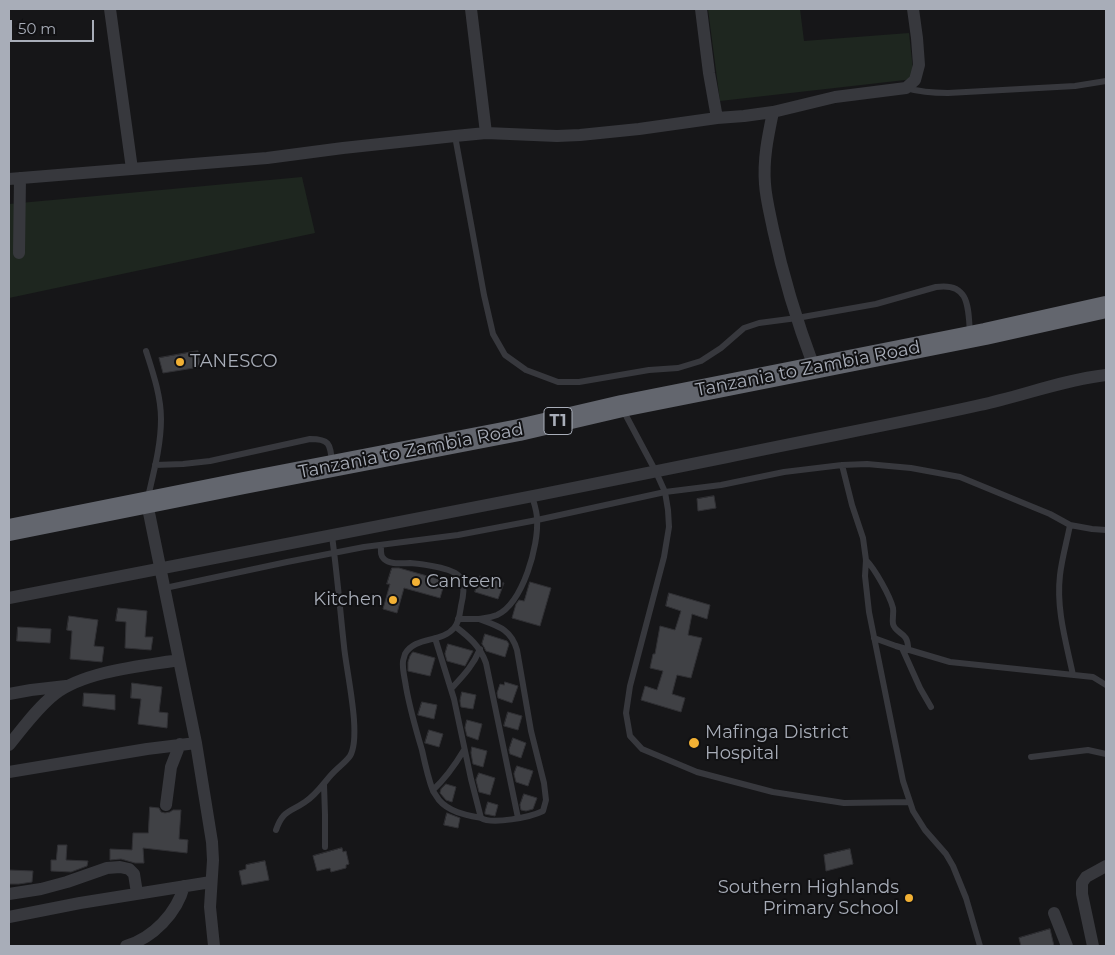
<!DOCTYPE html>
<html>
<head>
<meta charset="utf-8">
<style>
  body { margin:0 }
  #map { position:relative; width:1115px; height:955px; overflow:hidden; background:#161618; font-family:Montserrat,sans-serif }
  canvas { display:block }
  .frame { position:absolute; inset:0; border:10px solid #a8adb8; pointer-events:none }
  .scale { position:absolute; left:10px; top:20px; width:84px; height:22px; box-sizing:border-box; border:2px solid #a8adb8; border-top:0; padding-left:6px; font-size:15px; line-height:18px; white-space:nowrap; color:#a8adb8; -webkit-text-stroke:4px #111113; paint-order:stroke }
</style>
</head>
<body>
<div id="map">
<canvas width="1115" height="955"></canvas>
<div class="frame"></div>
<div class="scale">50 m</div>
</div>
<script>
const c = document.querySelector('canvas').getContext('2d');
c.lineJoin = 'round';
function fill(path, color) { c.fillStyle = color; c.fill(path, 'evenodd'); }
function strokePath(path, color, width, dash) { c.strokeStyle = color; c.lineWidth = width; c.lineCap = dash ? 'butt' : 'round'; c.setLineDash(dash || []); c.stroke(path); }
function label(font, color, halo, rows, align = 'center') {
  c.font = font + ' Montserrat,sans-serif'; c.lineWidth = 4; c.setLineDash([]); c.textBaseline = 'middle'; c.strokeStyle = halo; c.fillStyle = color; for (const [text, x, y, turn = 0] of rows) {
    c.save(); c.translate(x, y); c.rotate((+turn || 0) * Math.PI / 180); c.textAlign = isNaN(turn) ? turn : align; if (halo) c.strokeText(text, 0, 0); c.fillText(text, 0, 0); c.restore();
  }
}
fill(new Path2D(`
  M708,9H800L804,41L909,33L914,79L720,101Z
  M302,177L315,233L9,298V204Z`), '#1e261f');
const building = new Path2D(`
  M198,351L200,367L163,373L159,358Z
  M714,496L716,508L698,511L697,499Z
  M392,568H399L445,581L440,598L404,588L397,613L383,609L390,584H387Z
  M480,576L504,583L498,599L475,592Z
  M530,582L551,588L540,626L512,618L516,604L519,600L524,601Z
  M669,593L710,605L707,619L692,614L688,635L702,638L691,678L677,675L672,694L685,698L681,712L641,700L645,686L657,690L663,671L650,668L653,654H655L660,626L675,630L681,611L666,606Z
  M118,608L147,611L145,637H153L151,650L125,648L126,622L116,621Z
  M69,616L98,620L94,646L104,647L102,662L70,659L72,631L67,630Z
  M18,627L51,629L50,643L17,641Z
  M485,634L507,641L509,644L505,657L486,651L484,647L482,644Z
  M448,644L473,651L465,666L447,661L445,654Z
  M413,652L435,658L430,676L408,671V662L410,656Z
  M505,682L518,686L512,703L498,698L497,693L500,684L504,685Z
  M132,683L162,687L159,712L168,713L167,728L138,724L141,699L131,698Z
  M462,692L476,695L473,709L461,707L460,701Z
  M84,693L115,695V710L83,706Z
  M422,702L437,705L434,719L418,715Z
  M508,712L522,716L518,730L504,726Z
  M467,720L482,724L478,740L467,736L465,728Z
  M429,730L443,734L439,747L425,743Z
  M513,738L526,743L521,758L510,754L509,750Z
  M472,747L487,751L483,767L473,764L471,753Z
  M517,766L533,771L528,786L516,782L514,774Z
  M479,773L495,778L490,795L479,792L476,780Z
  M446,784L456,787L452,802L446,800L440,793L441,789Z
  M524,794L537,798L533,809L526,811L521,810L520,805Z
  M488,802L498,805L495,816L485,814V812Z
  M150,807L159,808L161,812L165,813L170,812L173,810H181L179,839L188,840L187,853L143,848L144,863H135L121,859L110,860V849L132,850L133,833H148Z
  M447,813L460,818L458,828L444,825Z
  M58,845H67L66,860L88,861L87,866L71,872L51,871V860H56Z
  M342,848L343,852L346,851L349,864L346,865V868L331,872L330,868L317,871L313,856Z
  M850,849L853,864L826,871L824,855Z
  M265,861L269,880L242,885L239,871L246,869V865Z
  M9,870L33,871L32,882L19,884H9Z
  M1050,929L1054,946H1021L1019,938Z`);
fill(building, '#404145');
strokePath(building, '#303034', 1);
strokePath(new Path2D(`
  M906,88C920,92 933,93 948,93L1075,86L1106,81
  M455,136L484,295L493,334L505,355L526,370L558,382H579L649,370L678,368L701,361L721,348L744,328L759,323L797,318L876,304L936,287C970,282 968,308 970,333
  M146,351C153,373 161,396 161,419C161,445 154,471 148,497
  M623,410L656,472L665,492L668,510L669,527L664,557L630,686L626,713L630,736L642,749L697,772L773,792L844,803L910,802
  M155,465L183,464L210,461L310,439C330,439 330,444 332,462
  M842,465L852,505L863,538L866,560L865,576L869,612L903,781L913,811L925,830L946,854L953,866L966,898L980,946
  M1070,525C1067,541 1062,558 1060,575C1056,609 1066,642 1073,675
  M381,545C381,550 380,556 384,559C390,565 402,563 410,563C421,564 458,568 462,580C465,588 463,598 461,606C460,613 459,623 454,628C442,643 415,636 405,654C405,654 403,661 403,661C402,669 405,679 406,687C410,709 416,730 422,750C425,764 428,778 433,791C435,794 437,797 439,800C449,812 466,815 481,818
  M866,560C875,569 890,596 893,608C894,613 892,619 893,624C896,635 909,631 908,650
  M165,588L287,562L364,547L458,535L537,520L665,492L721,485L784,472L842,465L867,464L911,468L960,477L1050,514L1070,525L1092,529L1106,530
  M458,619C471,619 485,620 497,615C523,603 539,545 537,519C537,511 534,503 532,496
  M456,627C469,637 480,646 486,663L518,818
  M435,638L454,699L471,779L481,818C492,825 531,817 543,811L546,800L544,783L531,731L517,650C511,629 498,626 479,619
  M874,638L896,646L950,662L1093,677L1106,685
  M902,648L920,688L931,707
  M451,689C463,676 473,666 480,649
  M1031,757L1088,750L1106,754
  M324,784L325,815V847
  M433,790C446,778 455,765 464,750
  M276,830C283,810 289,813 305,802C316,795 323,784 331,775C337,768 345,763 350,756C362,736 346,670 344,646C340,609 337,573 332,536`), '#37383d', 6);
strokePath(new Path2D(`
  M110,9L132,169
  M471,9L486,133
  M701,9L709,73L717,118
  M773,112C768,136 763,159 765,184C766,199 770,214 773,229C783,276 797,322 814,367
  M9,179L267,158L343,148L455,136L486,133L557,136L580,135L639,129L717,118L744,116L773,112L835,97L906,88L915,80L919,65L917,38L913,9
  M19,253L20,178
  M147,503L196,743L212,842L213,860L210,907L214,946
  M9,598C248,551 488,506 727,457C811,439 896,424 980,405C1022,396 1063,380 1106,375
  M9,694L31,690L66,686
  M9,745C23,728 37,708 55,694C85,671 142,666 179,660
  M9,772L147,749L196,743
  M166,805L171,767L180,744
  M9,894L41,889L67,882L107,868L120,867L129,869L134,874L137,893
  M1054,913L1067,946
  M9,917L80,903L211,882
  M126,946C153,938 177,913 184,886
  M1093,946L1082,894V883L1086,877L1106,866`), '#37383d', 12);
strokePath(new Path2D(`
  M9,530L244,483L519,430L622,406L985,334L1106,307`), '#63666e', 22);
for (const [x, y, r, color] of [
  [180,362,5,"#f2b134"],
  [416,582,5,"#f2b134"],
  [393,600,5,"#f2b134"],
  [694,743,6,"#f2b134"],
  [909,898,5,"#f2b134"]
]) { const dot = new Path2D(); dot.arc(x, y, r, 0, 2 * Math.PI); c.fillStyle = color; c.fill(dot); strokePath(dot, '#111113', 2); }
for (const [x, y, w] of [
  [558,421,28]
]) { const box = new Path2D(); box.roundRect(x - w / 2, y - 13.5, w, 27, 4); c.fillStyle = '#111113'; c.fill(box); strokePath(box, '#a8adb8', 1); }
label('bold 16px', '#a8adb8', null, [
  ["T1",558,421]
]);
label('18px', '#a8adb8', '#111113', [
  ["TANESCO",190,362],
  ["Canteen",426,582],
  ["Kitchen",383,600,"right"],
  ["Mafinga District",705,733],
  ["Hospital",705,754],
  ["Southern Highlands",899,888,"right"],
  ["Primary School",899,909,"right"]
], 'left');
label('18px', '#a8adb8', '#111113', [
  ["Tanzania to Zambia Road",808,369,-11],
  ["Tanzania to Zambia Road",411,451,-11]
]);
</script>
</body>
</html>
